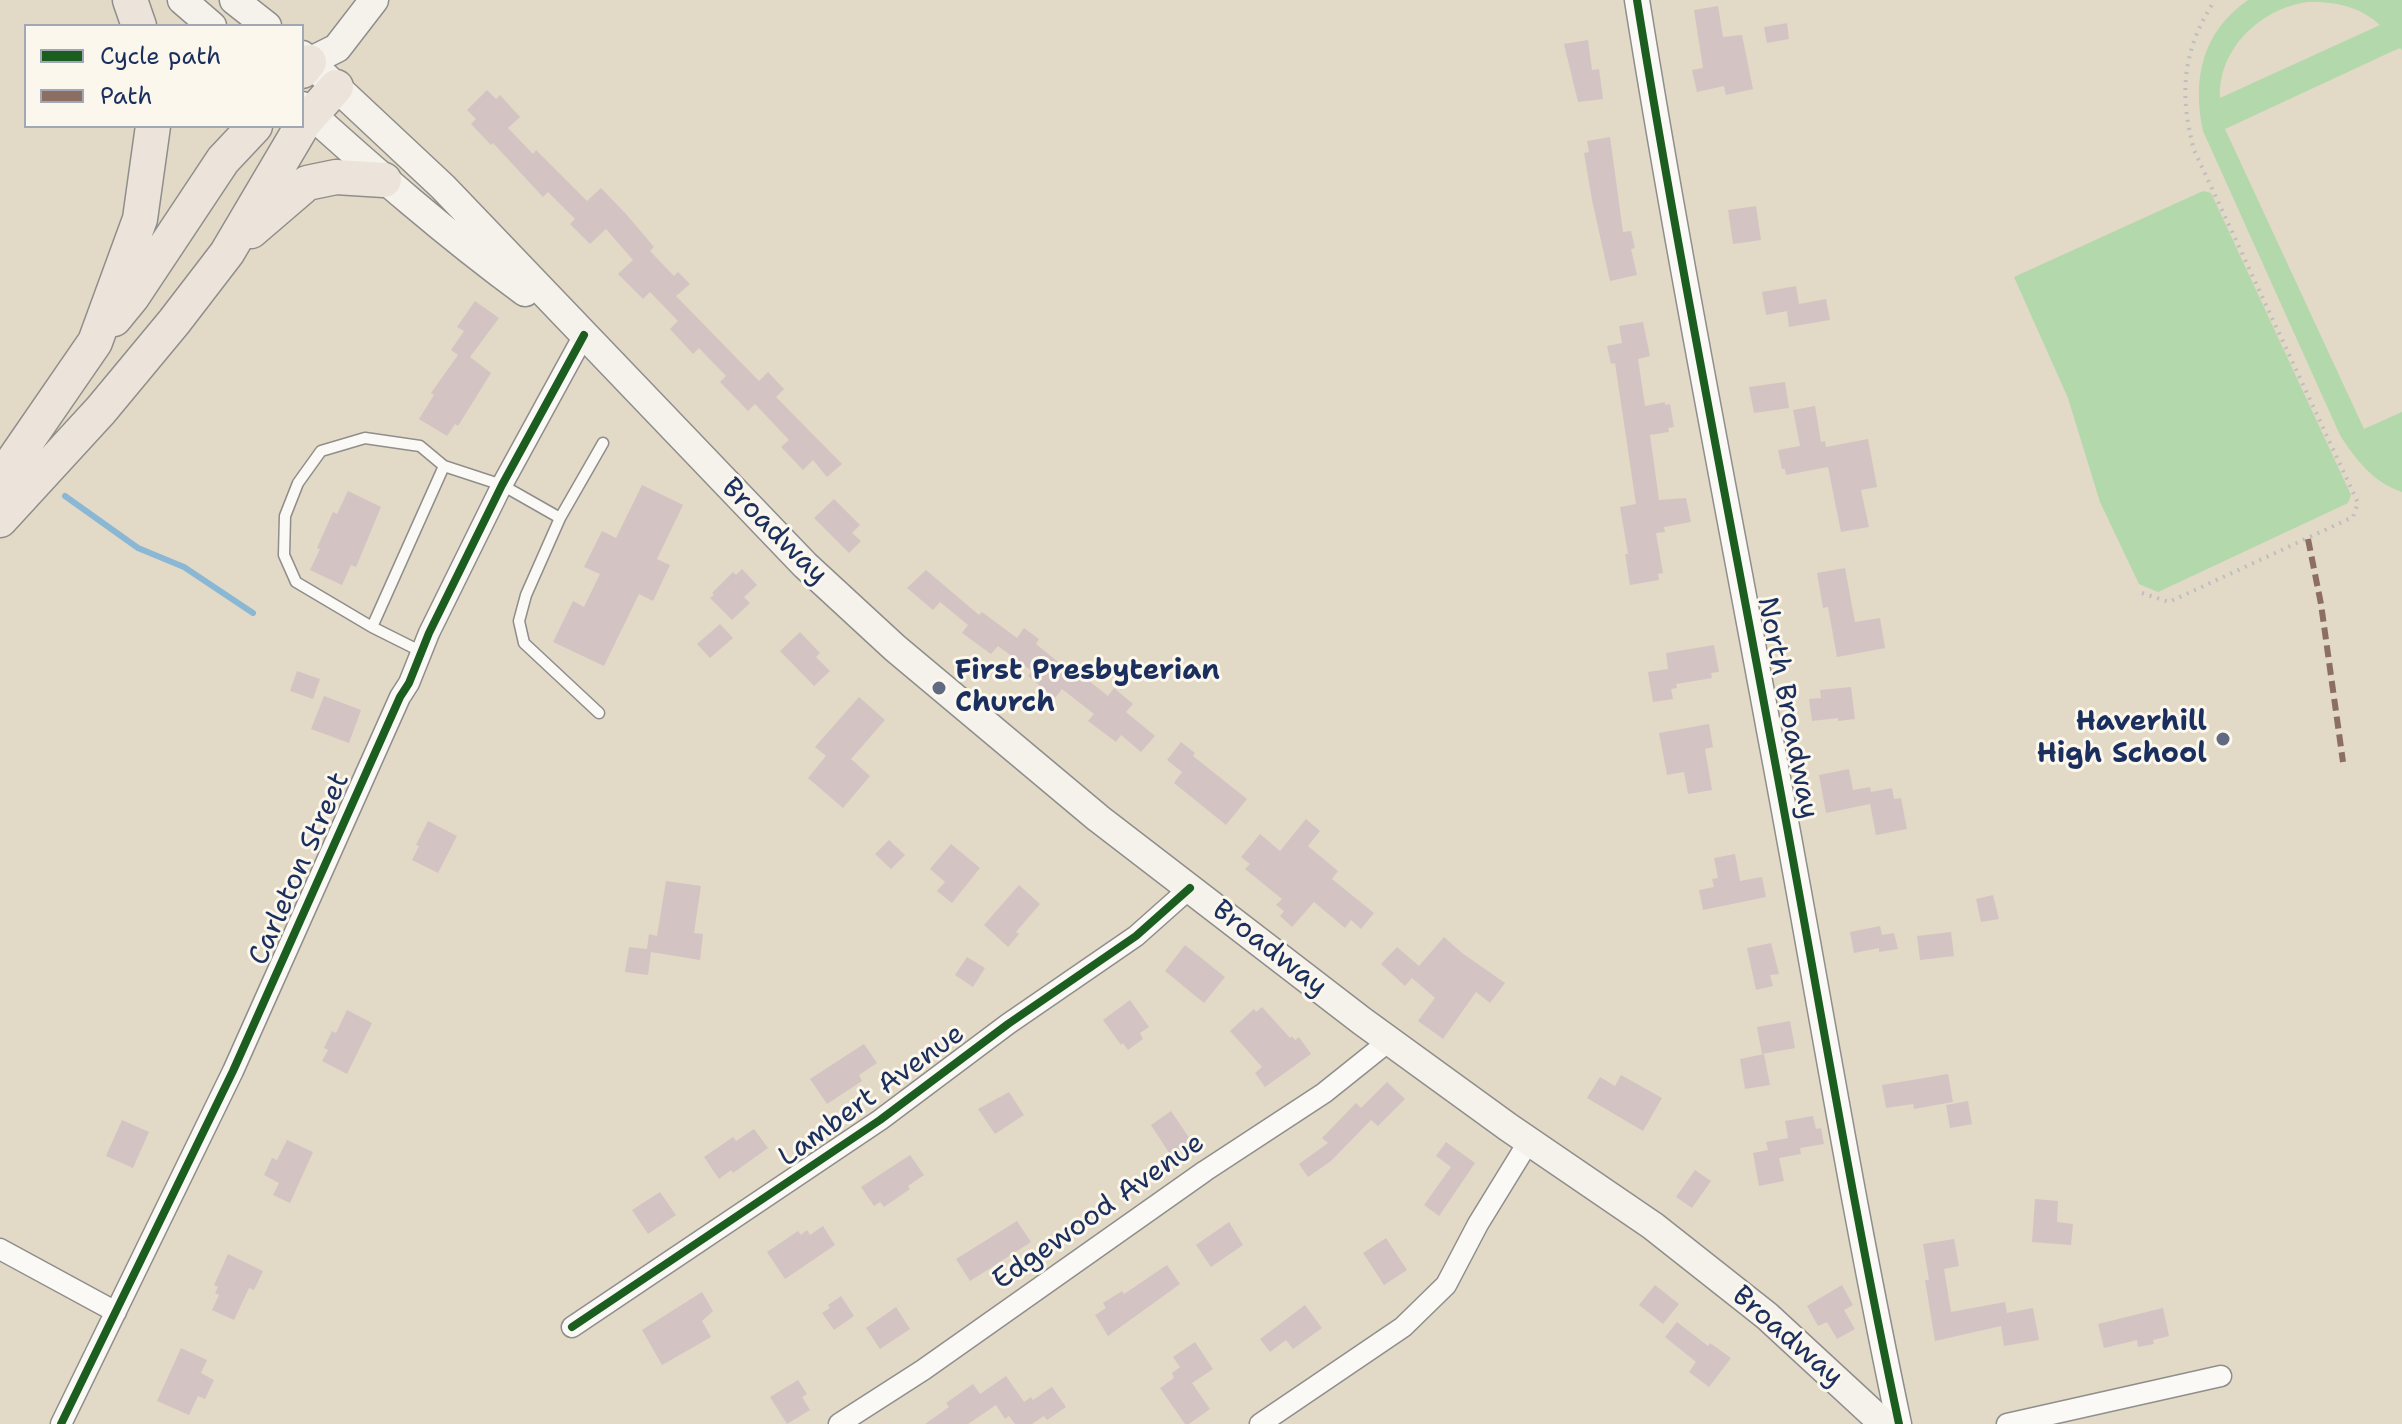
<!DOCTYPE html>
<html>
<head>
<meta charset="utf-8">
<style>
  body { margin:0 }
  #map { position:relative; width:2402px; height:1424px; overflow:hidden; background:#e2d9c6; font-family:"Shantell Sans",sans-serif }
  canvas { display:block }
  .legend { position:absolute; left:24px; top:24px; width:280px; height:104px; box-sizing:border-box; background:#fbf7ec; border:2px solid #a1a7b3; margin:0; padding:10px 14px; list-style:none; font-size:24px; color:#1b2f5e }
  .legend li { display:flex; align-items:center; gap:16px; height:40px }
  .legend b { width:40px; border:2px solid #a1a7b3 }
</style>
</head>
<body>
<div id="map">
<canvas width="2402" height="1424"></canvas>
<ul class="legend">
<li><b style="height:10px;background:#1b5e20"></b>Cycle path</li>
<li><b style="height:10px;background:#8d6e63"></b>Path</li>
</ul>
</div>
<script>
const c = document.querySelector('canvas').getContext('2d');
c.lineJoin = 'round';
function fill(path, color) { c.fillStyle = color; c.fill(path, 'evenodd'); }
function strokePath(path, color, width, dash) { c.strokeStyle = color; c.lineWidth = width; c.lineCap = dash ? 'butt' : 'round'; c.setLineDash(dash || []); c.stroke(path); }
function label(font, color, halo, rows, align = 'center') {
  c.font = font + ' "Shantell Sans",sans-serif'; c.lineWidth = 6; c.setLineDash([]); c.textBaseline = 'middle'; c.strokeStyle = halo; c.fillStyle = color; for (const [text, x, y, turn = 0] of rows) {
    c.save(); c.translate(x, y); c.rotate((+turn || 0) * Math.PI / 180); c.textAlign = isNaN(turn) ? turn : align; if (halo) c.strokeText(text, 0, 0); c.fillText(text, 0, 0); c.restore();
  }
}
fill(new Path2D(`
  M2248,0H2402V50L2400,48L2393,51L2225,129L2364,429L2402,412V492C2373,482 2356,460 2340,435L2203,131C2192,79 2202,32 2248,0ZM2307,2C2334,1 2360,6 2380,25L2220,98C2218,49 2260,9 2307,2Z
  M2203,191L2211,193L2351,495L2348,503L2158,592L2139,584L2100,502L2068,398L2014,277Z`), '#b2d8ac');
strokePath(new Path2D(`
  M65,496L138,548L184,567L253,613`), '#8ab7d3', 6);
fill(new Path2D(`
  M1718,6L1723,37L1742,35L1753,89L1726,95L1724,86L1697,92L1692,70L1703,68L1694,10Z
  M1787,23L1789,39L1767,43L1764,27Z
  M1588,40L1592,70L1599,69L1603,99L1578,102L1564,44Z
  M487,90L496,99L500,95L520,117L508,128L533,154L536,150L587,201L601,188L626,214L654,247L650,251L674,276L678,272L690,284L676,296L759,381L768,372L784,389L776,397L842,464L827,477L813,460L803,470L781,447L789,440L755,404L748,411L720,382L726,376L699,348L693,354L670,329L678,321L650,292L643,299L618,274L633,260L606,229L590,244L570,224L575,219L548,192L543,197L493,143L491,145L471,124L476,119L467,110Z
  M1610,137L1623,232L1631,231L1635,248L1631,249L1637,275L1610,281L1592,200L1584,153L1589,152L1587,141Z
  M1756,206L1761,240L1733,244L1728,210Z
  M1796,286L1799,304L1826,299L1830,320L1789,327L1787,311L1766,315L1762,292Z
  M475,301L499,318L470,357L491,373L458,426L455,424L447,436L419,419L434,395L431,393L458,355L451,350L464,331L457,327Z
  M1643,322L1650,356L1638,359L1645,406L1665,402V405L1670,404L1674,427L1668,428L1669,432L1650,435L1659,500L1686,498L1691,522L1664,527L1665,532L1656,533L1663,573L1658,574L1659,580L1630,585L1625,554H1628L1620,507L1636,504L1615,363L1611,364L1607,346L1622,343L1619,326Z
  M1785,382L1789,408L1754,413L1749,387Z
  M1815,406L1821,442L1825,441L1826,447L1868,439L1877,487L1861,490L1869,527L1841,532L1828,467L1786,475L1785,469H1782L1778,450L1800,446L1793,410Z
  M642,485L683,505L657,559L670,565L653,601L639,594L604,666L553,642L573,601L584,607L600,574L584,567L602,531L616,538Z
  M348,491L381,507L356,567L351,565L342,585L310,570L320,549L317,548L333,512L337,514Z
  M834,499L860,525L852,533L861,541L849,553L814,518Z
  M1845,568L1855,622L1880,618L1885,648L1837,657L1828,607L1823,608L1817,573Z
  M742,569L757,585L744,597L750,603L732,620L710,598L714,595L712,593L733,572L736,575Z
  M926,570L979,615L982,612L1017,638L1024,628L1039,639L1036,644L1080,680L1083,676L1108,696L1114,688L1133,704L1126,712L1155,736L1141,752L1121,735L1116,742L1088,721L1094,714L1062,689L1055,698L1028,676L1032,671L998,646L991,654L962,633L968,625L940,602L933,610L907,588Z
  M720,624L733,638L710,658L697,644Z
  M800,632L820,653L816,657L830,671L814,686L780,651Z
  M1714,645L1719,672L1711,673L1712,678L1676,684L1677,688L1671,689L1673,699L1653,702L1648,672L1668,669L1666,653Z
  M297,671L320,679L313,699L290,691Z
  M1851,687L1855,719L1838,721V718L1812,721L1809,699L1821,698L1820,690Z
  M324,696L361,710L349,743L311,729Z
  M859,697L885,720L851,759L870,776L843,808L808,778L826,756L815,747Z
  M1709,724L1713,747L1705,749L1712,790L1688,794L1684,772L1667,775L1659,733Z
  M1181,742L1195,753L1193,756L1247,799L1226,825L1174,783L1182,772L1167,760Z
  M1849,769L1853,790L1870,787L1871,792L1892,788L1894,799L1901,798L1907,829L1876,835L1870,804L1826,813L1819,775Z
  M1306,819L1320,831L1308,846L1338,871L1332,879L1374,913L1361,929L1351,920L1345,928L1314,902L1292,927L1280,916L1284,911L1276,905L1282,899L1245,869L1250,864L1241,857L1260,834L1280,851Z
  M428,821L457,836L438,873L412,860L419,846L416,845Z
  M889,840L905,855L891,869L875,854Z
  M951,844L980,868L952,903L937,891L945,882L930,869Z
  M1735,854L1740,881L1762,877L1766,897L1703,910L1699,890L1714,887L1712,879L1718,878L1714,858Z
  M666,881L701,886L694,933L703,934L700,960L651,952L648,975L625,972L629,947L647,949L649,934L657,936Z
  M1019,885L1040,904L1016,932L1019,934L1008,947L984,925Z
  M1993,895L1999,919L1981,922L1976,899Z
  M1880,926L1882,935L1894,933L1898,949L1879,952V948L1854,953L1850,932Z
  M1951,932L1954,956L1920,960L1917,936Z
  M1444,937L1462,953L1505,983L1490,1003L1476,992L1443,1039L1418,1021L1435,998L1412,978L1405,986L1381,964L1397,947L1419,966Z
  M1771,943L1779,974L1770,975L1773,986L1756,990L1747,948Z
  M1185,945L1225,977L1204,1003L1165,971Z
  M967,957L985,968L973,987L955,975Z
  M1130,1000L1149,1027L1140,1033L1143,1039L1128,1050L1123,1043L1121,1045L1103,1020Z
  M1262,1007L1290,1038L1292,1036L1295,1040L1299,1037L1311,1054L1265,1087L1255,1073L1262,1067L1230,1031L1254,1009L1256,1012Z
  M347,1010L372,1023L347,1074L322,1061L328,1050L324,1048L332,1031L336,1033Z
  M1790,1021L1795,1048L1762,1054L1757,1027Z
  M864,1044L877,1063L859,1075L862,1081L827,1104L810,1079Z
  M1764,1054L1770,1085L1745,1089L1740,1059Z
  M1948,1074L1953,1102L1914,1109L1913,1104L1886,1108L1882,1085Z
  M1621,1075L1662,1098L1643,1131L1587,1098L1600,1077L1615,1086Z
  M1387,1082L1405,1099L1378,1126L1371,1120L1331,1161L1308,1177L1299,1164L1328,1143L1322,1138L1356,1103L1361,1108Z
  M1009,1092L1024,1115L995,1134L978,1109Z
  M1968,1101L1972,1124L1950,1128L1946,1105Z
  M1171,1111L1192,1142L1171,1156L1151,1125Z
  M1813,1116L1816,1129L1821,1128L1824,1144L1800,1148L1801,1154L1779,1158L1784,1181L1759,1186L1753,1153L1768,1150L1766,1142L1788,1138L1785,1121Z
  M122,1120L149,1132L133,1168L106,1156Z
  M754,1129L768,1148L733,1173L731,1170L719,1179L704,1157L733,1137L736,1141Z
  M287,1140L313,1152L290,1203L273,1195L279,1183L264,1175L272,1158L277,1160Z
  M1446,1142L1475,1163L1439,1216L1424,1205L1451,1167L1436,1156Z
  M910,1155L924,1175L908,1186L910,1189L884,1207L880,1202L874,1206L861,1187Z
  M1695,1170L1711,1181L1692,1208L1676,1197Z
  M660,1192L676,1215L648,1234L632,1210Z
  M2035,1199L2058,1201L2057,1222L2073,1224L2071,1245L2032,1242Z
  M1017,1221L1031,1242L970,1281L956,1259Z
  M1229,1222L1243,1245L1211,1267L1196,1245Z
  M823,1226L835,1245L785,1279L767,1252L798,1231L801,1235L807,1230L810,1235Z
  M1386,1238L1407,1270L1384,1285L1363,1253Z
  M1954,1239L1959,1266L1944,1269L1951,1312L2005,1302L2007,1313L2033,1308L2039,1340L2004,1346L2001,1326L1935,1341L1925,1280H1929L1923,1244Z
  M228,1254L263,1271L254,1290L249,1288L234,1320L212,1310L219,1295L215,1293L218,1287L214,1285Z
  M1167,1265L1180,1284L1108,1336L1095,1315L1106,1308L1103,1303L1122,1291L1124,1294Z
  M1655,1285L1679,1304L1663,1324L1639,1305Z
  M1842,1285L1853,1305L1844,1310L1855,1329L1837,1339L1827,1322L1818,1326L1807,1306Z
  M702,1292L713,1311L702,1321L711,1337L662,1365L642,1330Z
  M841,1296L854,1316L834,1330L822,1313L830,1308L828,1305Z
  M1305,1305L1322,1328L1293,1349L1286,1340L1270,1352L1260,1339Z
  M896,1307L910,1329L880,1349L866,1328Z
  M2163,1308L2169,1336L2153,1340L2154,1344L2138,1347L2137,1340L2104,1348L2098,1324Z
  M1677,1322L1708,1346L1710,1343L1731,1358L1709,1387L1689,1372L1696,1362L1665,1337Z
  M1195,1342L1213,1369L1192,1383L1210,1409L1189,1424H1185L1160,1388L1174,1378L1172,1373L1180,1367L1173,1357Z
  M181,1348L207,1360L201,1373L214,1380L205,1399L198,1396L189,1415L157,1401Z
  M1006,1376L1024,1402L1031,1397L1033,1400L1052,1387L1066,1407L1047,1420L1044,1416L1032,1424H1015L1009,1416L1005,1419L996,1405L968,1424H925L949,1407L946,1403L973,1384L980,1394Z
  M798,1380L807,1394L802,1397L810,1410L787,1424L770,1397Z`), '#d3c4c3');
const service = new Path2D(`
  M560,518L603,443
  M372,627L296,582L284,555L285,516L298,483L321,451L365,438L420,446L444,466
  M422,652L372,627L444,466L502,485L560,518L526,595L519,621L524,643L599,713`);
const minor = new Path2D(`
  M0,1249L116,1312
  M572,1327L880,1120L1008,1024L1136,936L1190,888
  M61,1424L233,1071L400,697L409,683L429,633L502,485L584,335
  M839,1424L923,1370L1205,1171L1324,1093L1389,1041
  M1260,1424L1403,1327L1446,1285L1478,1224L1529,1141
  M2007,1424L2221,1376`);
const tertiary = new Path2D(`
  M1637,0C1676,244 1724,487 1769,730C1813,961 1850,1194 1899,1424`);
const secondary = new Path2D(`
  M182,0L212,26
  M234,0L267,26
  M302,55L443,187L805,565L895,648L1098,818L1362,1021L1508,1127L1653,1226L1767,1316L1884,1424
  M309,62L337,48L374,0
  M302,106C374,171 446,234 525,292`);
const motorway = new Path2D(`
  M130,0L139,26
  M302,71L309,62
  M302,125L336,87
  M251,231L307,183L336,177L384,180
  M114,319L132,297L223,160L255,126
  M0,480L95,342L140,219L153,126
  M0,520L101,410L174,322L227,253L302,126`);
strokePath(service, '#8f8e8c', 13);
strokePath(minor, '#8f8e8c', 23);
strokePath(tertiary, '#8f8e8c', 27);
strokePath(secondary, '#8f8e8c', 31);
strokePath(motorway, '#8f8e8c', 37);
strokePath(new Path2D(`
  M2142,593L2169,602L2353,517L2358,503L2194,150C2179,94 2182,50 2215,0`), '#bdbebf', 4, [2, 6]);
strokePath(service, '#fbf9f6', 10);
strokePath(minor, '#fbf9f6', 20);
strokePath(tertiary, '#fbf9f6', 24);
strokePath(secondary, '#f5f1eb', 28);
strokePath(motorway, '#ece4db', 34);
strokePath(new Path2D(`
  M2308,539L2321,604L2343,762`), '#8d6e63', 6, [12, 6]);
strokePath(new Path2D(`
  M1637,0C1676,244 1724,487 1769,730C1813,961 1850,1194 1899,1424
  M572,1327L880,1120L1008,1024L1136,936L1190,888
  M61,1424L233,1071L400,697L409,683L429,633L502,485L584,335`), '#1b5e20', 8);
for (const [x, y, r, color] of [
  [939,688,8,"#616a82"],
  [2223,739,8,"#616a82"]
]) { const dot = new Path2D(); dot.arc(x, y, r, 0, 2 * Math.PI); c.fillStyle = color; c.fill(dot); strokePath(dot, '#fbf7ec', 3); }
label('28px', '#1b2f5e', '#fbf7ec', [
  ["Broadway",774,532,45],
  ["North Broadway",1787,708,79],
  ["Carleton Street",300,869,-66],
  ["Broadway",1269,949,38],
  ["Lambert Avenue",872,1096,-36],
  ["Edgewood Avenue",1099,1212,-35],
  ["Broadway",1787,1337,41]
]);
label('bold 28px', '#1b2f5e', '#fbf7ec', [
  ["First Presbyterian",955,672],
  ["Church",955,704],
  ["Haverhill",2207,723,"right"],
  ["High School",2207,755,"right"]
], 'left');
</script>
</body>
</html>
